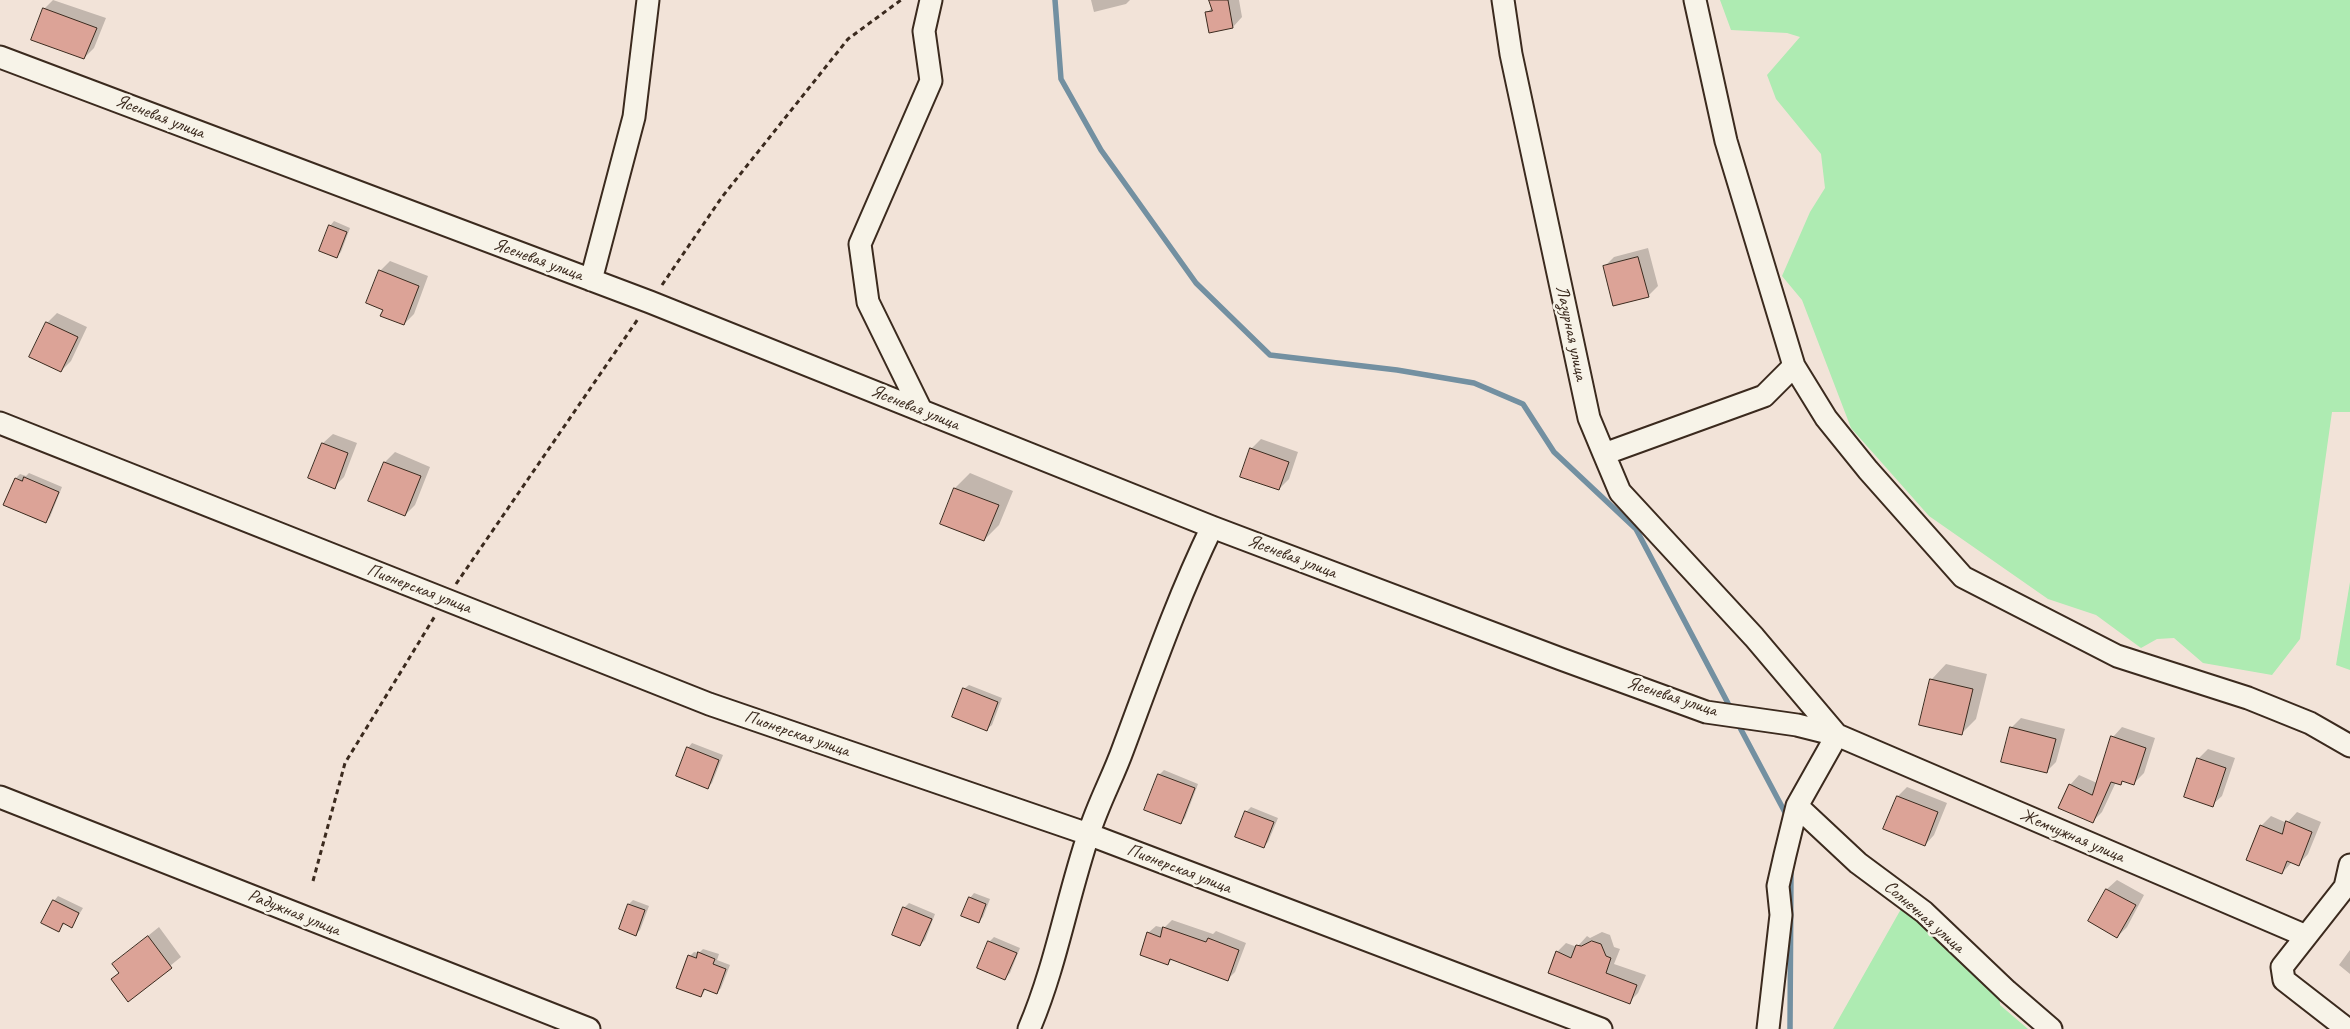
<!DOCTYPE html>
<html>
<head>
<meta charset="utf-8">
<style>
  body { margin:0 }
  canvas { display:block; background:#f2e3d8 }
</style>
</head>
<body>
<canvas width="2350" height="1029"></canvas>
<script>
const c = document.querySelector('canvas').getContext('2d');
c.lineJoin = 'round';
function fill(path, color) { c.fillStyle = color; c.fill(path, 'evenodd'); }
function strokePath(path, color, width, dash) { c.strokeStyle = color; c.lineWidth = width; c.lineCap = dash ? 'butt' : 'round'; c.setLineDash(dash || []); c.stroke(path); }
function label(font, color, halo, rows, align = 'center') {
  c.font = font + ' Caveat,sans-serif'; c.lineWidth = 5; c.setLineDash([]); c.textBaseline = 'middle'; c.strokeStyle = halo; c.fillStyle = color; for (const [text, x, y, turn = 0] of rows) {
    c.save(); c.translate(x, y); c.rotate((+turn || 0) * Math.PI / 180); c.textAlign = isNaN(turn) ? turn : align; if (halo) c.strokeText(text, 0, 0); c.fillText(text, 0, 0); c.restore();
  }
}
fill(new Path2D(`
  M1720,0H2350V412H2332L2300,639L2272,675L2203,663L2174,638L2157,639L2141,648L2096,615L2048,599L1929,516L1851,428L1802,300L1782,276L1810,212L1825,188L1821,154L1776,99L1767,75L1800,37L1787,33L1731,30Z
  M2350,582V670L2336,665Z
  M1901,909L1925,920L1999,992L2000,1005L2028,1029H1833Z`), '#aeebb2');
fill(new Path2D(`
  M53,0L106,18L94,48L84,58L44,9Z
  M1091,0H1130L1126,4L1094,12Z
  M1211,0H1239L1242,17L1233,27L1207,13L1212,7Z
  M334,221L350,228L341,252L337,256L330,226Z
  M1648,248L1658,286L1648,296L1604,267L1614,257Z
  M390,261L428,276L414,314L404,324L384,309L380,271Z
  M57,313L87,327L71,361L61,371L31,356L47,323Z
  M333,434L357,443L344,477L334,487L310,477L323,443Z
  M1261,439L1298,452L1289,479L1279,489L1251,449Z
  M395,452L430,467L415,505L405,515L370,501L385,462Z
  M29,473L62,487L50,517L46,521L16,478L20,474L26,476Z
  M970,473L1013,491L999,525L984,540L955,488Z
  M1946,664L1987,674L1976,719L1961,734L1921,724L1932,679Z
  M969,685L1002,698L992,725L987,729L964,689Z
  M2021,718L2065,729L2056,762L2046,772L2011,728Z
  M2122,727L2155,738L2144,773L2134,783L2124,780L2120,783L2116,782L2102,812L2092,822L2070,785L2079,775L2097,783L2113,737Z
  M692,743L723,755L712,783L708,787L688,748Z
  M2208,749L2235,758L2222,796L2212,805L2198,759Z
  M1164,770L1198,784L1185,818L1180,823L1159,775Z
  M1907,787L1947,803L1934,835L1925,845L1898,796Z
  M1251,807L1278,818L1268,842L1263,847L1246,812Z
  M2297,812L2321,822L2308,854L2299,864L2292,862L2282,873L2261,826L2271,816L2287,823Z
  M2117,880L2144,895L2127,927L2117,937L2089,921L2107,889Z
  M974,893L990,899L983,917L978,922L970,898Z
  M58,896L83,908L72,926L65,923L58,931L54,901Z
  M633,900L649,906L640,930L636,934L629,904Z
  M909,903L935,914L925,940L920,945L904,908Z
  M1172,920L1213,934L1216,931L1246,943L1235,972L1227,980L1173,959L1168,963L1148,933L1156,926L1164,928Z
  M159,927L181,957L128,1000L113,979L119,972L113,964Z
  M1602,932L1610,935L1614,947L1620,949L1614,964L1646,975L1638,993L1629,1002L1557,952L1566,943L1577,947L1587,936L1590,938Z
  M994,937L1020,948L1010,973L1005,978L989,942Z
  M703,949L719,954L717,960L730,965L721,988L717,993L706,989L701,996L690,956L694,952L699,953Z
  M2350,950V974L2339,965Z`), '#0003');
strokePath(new Path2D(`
  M1055,0L1061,79L1101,150L1196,283L1270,355L1397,370L1474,383L1523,404L1554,452L1636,529L1731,709
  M1737,722L1788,818
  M1790,1029L1791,871`), '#7390a1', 5.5);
const building = new Path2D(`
  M1209,0H1228L1233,28L1209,33L1205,12L1212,11Z
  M43,8L97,28L84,59L31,40Z
  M329,225L347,232L337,258L319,251Z
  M1638,257L1649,297L1613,306L1603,266Z
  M379,270L419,286L404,325L380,316L383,310L366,303Z
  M46,322L78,337L61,372L29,357Z
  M322,443L348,453L335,489L308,478Z
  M1250,448L1289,462L1279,490L1240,477Z
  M384,462L421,476L405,516L368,501Z
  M24,477L59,492L46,523L3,505L15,478L22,481Z
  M954,488L999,505L984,541L940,524Z
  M1930,679L1973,689L1962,735L1919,725Z
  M963,688L998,702L987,731L952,717Z
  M2010,727L2056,739L2047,773L2001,762Z
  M2111,736L2146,748L2134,785L2122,781L2121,785L2111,782L2093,823L2058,808L2069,784L2092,795Z
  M687,747L719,760L708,789L676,776Z
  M2197,758L2226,768L2213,807L2184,797Z
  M1158,774L1195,788L1181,824L1144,810Z
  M1897,796L1938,812L1925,846L1883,829Z
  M1245,811L1274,822L1264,848L1235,837Z
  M2286,821L2312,832L2299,866L2287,861L2282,874L2246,860L2260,825L2282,834Z
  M2106,889L2136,905L2117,938L2088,921Z
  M969,897L986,904L979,923L961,916Z
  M53,900L79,913L72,928L63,923L59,932L41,923Z
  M628,904L645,910L636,936L619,929Z
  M903,907L932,919L920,946L892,935Z
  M1163,927L1206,942L1208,938L1239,950L1228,981L1170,959L1168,965L1140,955L1147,932L1160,937Z
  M148,936L172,968L128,1002L111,979L119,973L112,964Z
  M988,941L1017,953L1005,980L977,968Z
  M1592,941L1601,944L1606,956L1611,958L1606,973L1637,985L1630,1004L1548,973L1556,951L1571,958L1576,945L1581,946Z
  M698,952L715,959L713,964L726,969L717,994L704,989L701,997L676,988L688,955L696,958Z`);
fill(building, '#dca397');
strokePath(building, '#3b2a1e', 1);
const minor = new Path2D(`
  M1503,0L1511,54L1589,418L1604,454L1764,396L1794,366
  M1695,0L1726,141L1794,366L1826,418L1868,470L1963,577L2117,656L2248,698L2310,723L2350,746
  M0,57L650,302L1212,527L1561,659L1706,712L1797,725L1837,735L2306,936
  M591,280L634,117L648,0
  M921,410L868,302L860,244L931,81L924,31L931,0
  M0,423L709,704L1088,834L1601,1029
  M1604,454L1620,492L1754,637L1837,735L1797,806L1785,855L1778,886L1781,915L1768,1029
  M0,797L589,1029
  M1797,806L1858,863L1924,912L2007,991L2051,1029
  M1029,1029C1056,966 1067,898 1089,833C1098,804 1113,777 1123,749C1151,674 1177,599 1212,527
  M2347,1029L2284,980L2282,967L2345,887L2350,865`);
strokePath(minor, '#3b2a1e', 25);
strokePath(new Path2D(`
  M662,285L722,197L848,39L901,0
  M456,584L638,319
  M313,881L345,763L435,616`), '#3b2a1e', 3, [5, 4]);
strokePath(minor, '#f7f3e8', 21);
label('18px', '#3b2a1e', '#f7f3e8', [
  ["Ясеневая улица",160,117,21],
  ["Ясеневая улица",538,260,20],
  ["Лазурная улица",1571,333,78],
  ["Ясеневая улица",915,408,22],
  ["Ясеневая улица",1292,557,21],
  ["Пионерская улица",419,589,21],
  ["Ясеневая улица",1672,697,18],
  ["Пионерская улица",797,734,19],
  ["Жемчужная улица",2072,836,23],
  ["Пионерская улица",1179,869,21],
  ["Радужная улица",294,913,22],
  ["Солнечная улица",1924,917,41]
]);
</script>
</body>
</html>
